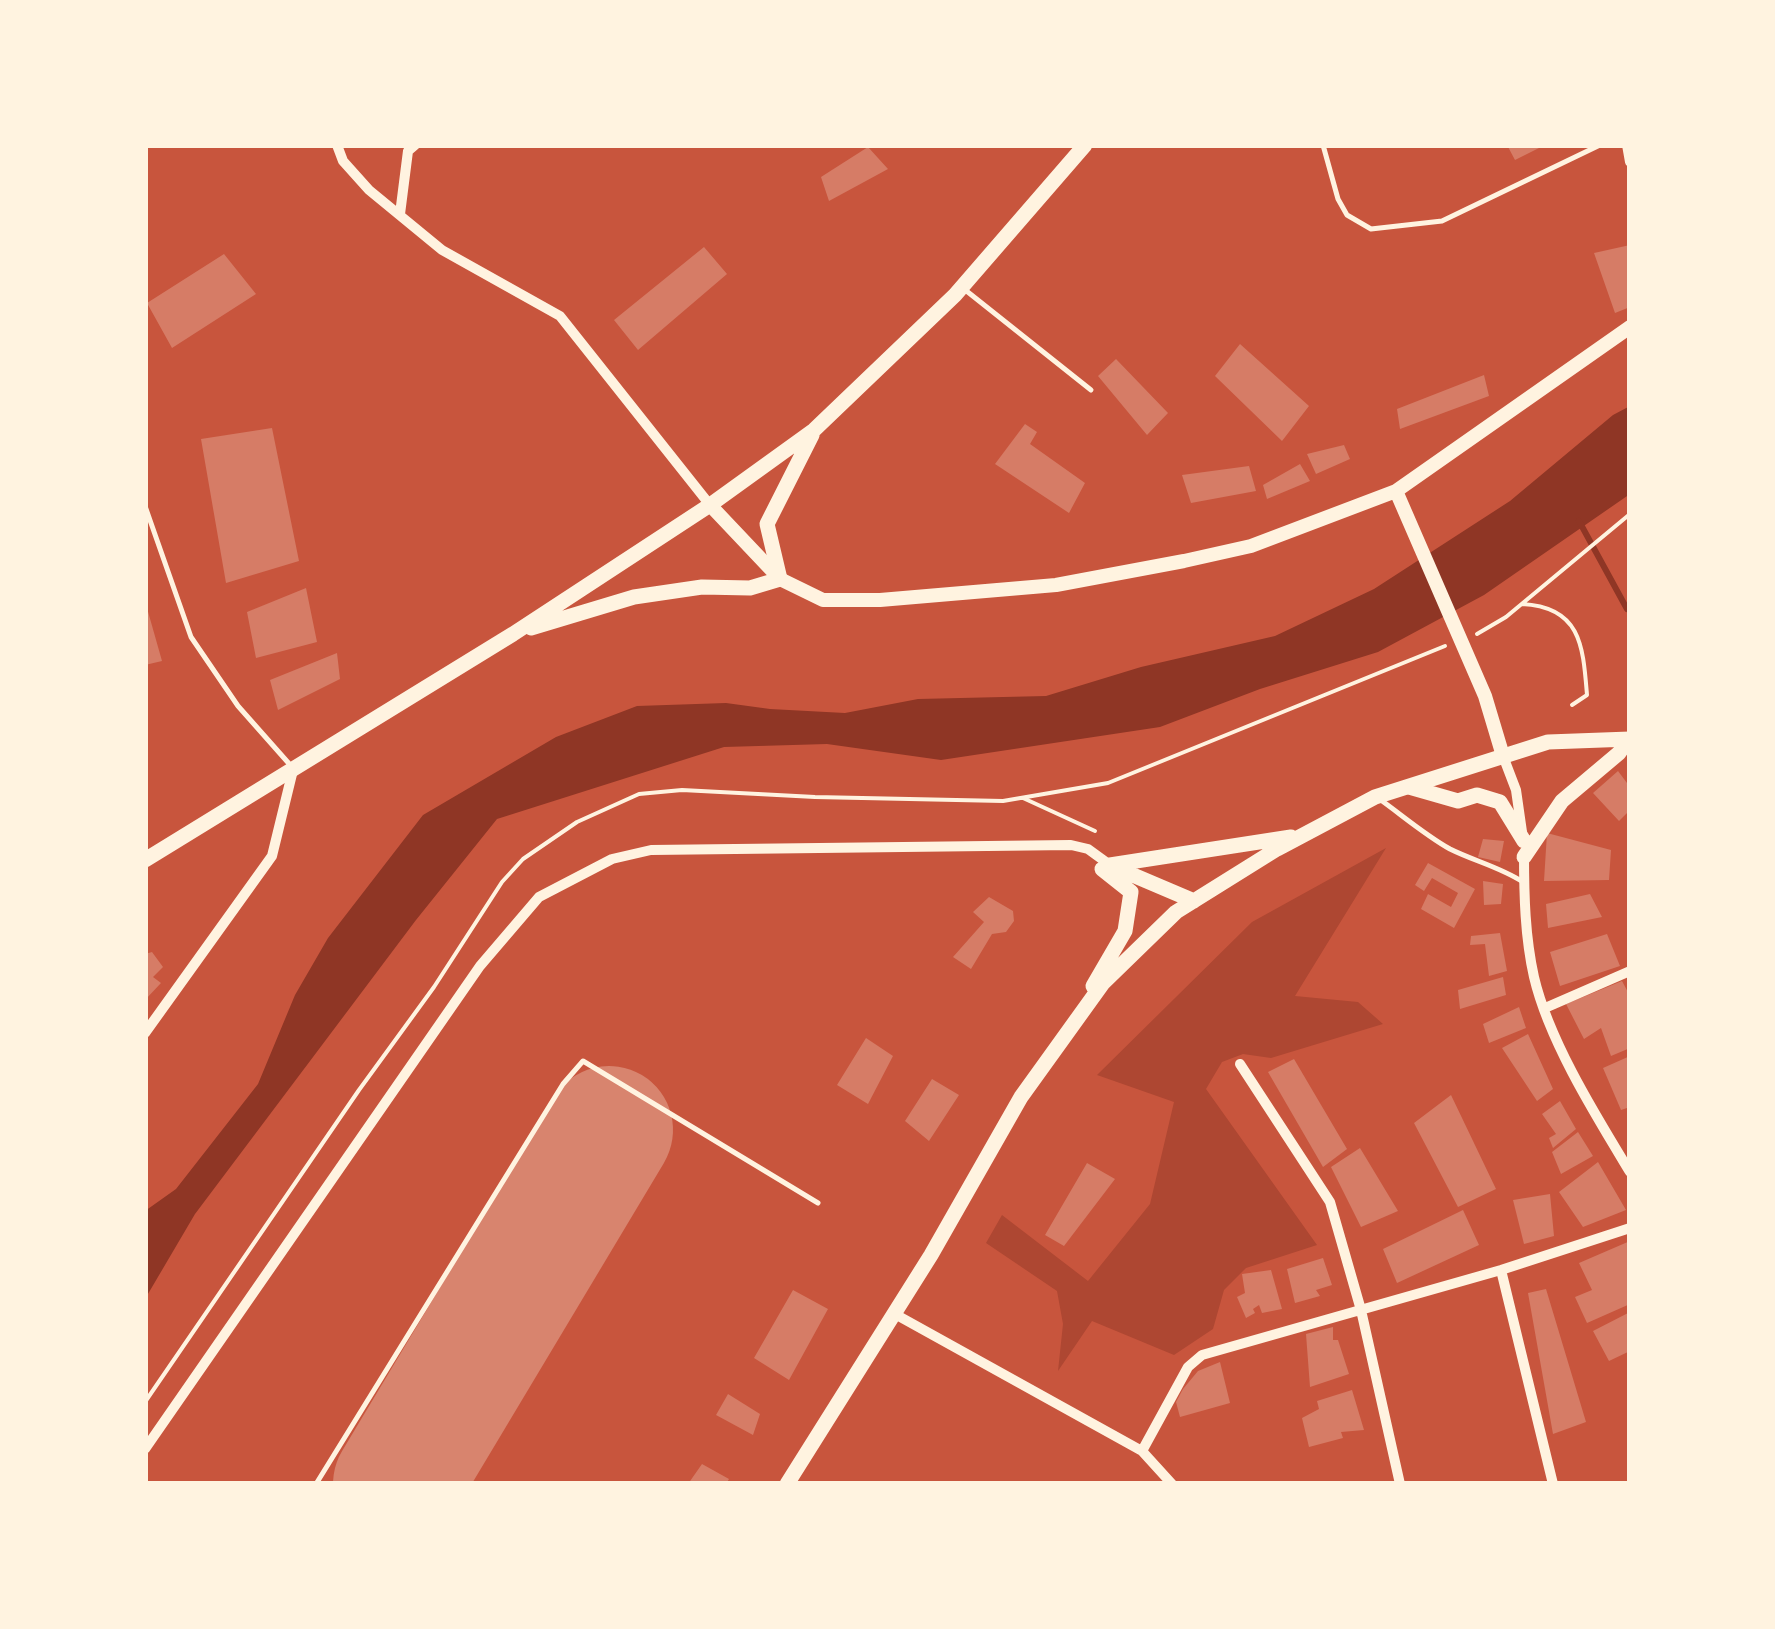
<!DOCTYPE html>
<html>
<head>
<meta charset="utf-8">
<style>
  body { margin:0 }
  #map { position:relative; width:1775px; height:1629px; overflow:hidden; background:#c8553d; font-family:"Source Sans 3",sans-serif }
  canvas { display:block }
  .frame { position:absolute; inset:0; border:148px solid #fff3e0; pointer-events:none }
</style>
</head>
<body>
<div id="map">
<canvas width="1775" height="1629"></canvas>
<div class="frame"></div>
</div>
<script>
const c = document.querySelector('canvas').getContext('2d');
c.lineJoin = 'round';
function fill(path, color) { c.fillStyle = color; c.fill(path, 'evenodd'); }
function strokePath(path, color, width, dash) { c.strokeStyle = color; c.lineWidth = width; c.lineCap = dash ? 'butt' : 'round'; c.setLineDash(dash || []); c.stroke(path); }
fill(new Path2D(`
  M1386,848L1295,996L1358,1002L1383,1024L1271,1058L1243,1054L1222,1062L1206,1089L1317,1245L1246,1268L1224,1290L1213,1329L1174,1355L1092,1321L1058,1371L1063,1324L1057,1291L986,1243L1002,1215L1088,1281L1150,1204L1174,1102L1097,1075L1252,922Z`), '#ae4732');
fill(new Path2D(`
  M1630,406V494L1484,595L1378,652L1260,689L1160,727L941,760L827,744L724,747L497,819L416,920L195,1214L145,1299V1211L176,1189L258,1084L295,995L328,938L423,815L556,737L637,706L726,703L770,709L845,713L918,699L1046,696L1141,667L1275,636L1374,589L1510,501L1613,415Z`), '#8f3625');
strokePath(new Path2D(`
  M1579,521L1627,609`), '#8f3625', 6);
strokePath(new Path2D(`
  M397,1484L609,1130`), '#d8846e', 128);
fill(new Path2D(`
  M1507,145H1545L1515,160Z
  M868,147L888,169L829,201L821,177Z
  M1630,245V307L1615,313L1594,253Z
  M704,247L727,274L638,350L614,320Z
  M224,254L256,294L172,348L147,303Z
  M1240,344L1309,406L1282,441L1215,376Z
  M1116,359L1168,413L1147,435L1098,376Z
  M1484,375L1489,396L1400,429L1397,409Z
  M1025,424L1037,432L1030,444L1085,483L1069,513L995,464Z
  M272,428L299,561L226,583L201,439Z
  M1344,445L1350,459L1316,474L1307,454Z
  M1300,464L1310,481L1267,499L1263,485Z
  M1249,466L1256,491L1191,503L1182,475Z
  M306,588L317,642L256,658L247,612Z
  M145,601L162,661L145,665Z
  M337,653L340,679L278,710L270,680Z
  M1618,771L1630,787V810L1619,821L1593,793Z
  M1547,833L1611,850L1609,880L1544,881Z
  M1483,839L1504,841L1500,862L1478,857Z
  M1428,863L1475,889L1454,928L1421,909L1428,894L1451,907L1458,893L1432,878L1424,891L1415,885Z
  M1483,881L1503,884L1501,904L1484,905Z
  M1590,894L1602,917L1548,928L1546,904Z
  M989,897L1013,911L1014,921L1006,932L992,934L971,969L953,957L984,922L973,912Z
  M1500,933L1507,971L1489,976L1485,944L1470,945L1471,936Z
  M1607,934L1620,966L1560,986L1550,952Z
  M152,952L163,967L153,977L161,983L145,1000V954Z
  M1503,977L1506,995L1460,1009L1458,990Z
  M1622,981L1630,996V1048L1611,1056L1601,1028L1584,1039L1566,1004Z
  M1519,1007L1526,1028L1489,1043L1483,1024Z
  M1528,1034L1553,1089L1537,1101L1502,1048Z
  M866,1038L893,1056L868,1104L837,1085Z
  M1630,1056V1107L1621,1110L1603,1068Z
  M1294,1059L1347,1149L1323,1167L1268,1072Z
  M932,1079L959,1095L929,1141L905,1121Z
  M1451,1095L1496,1189L1458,1207L1414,1123Z
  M1560,1101L1576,1129L1553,1148L1549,1138L1556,1134L1542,1114Z
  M1578,1132L1593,1156L1561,1174L1552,1152Z
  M1360,1148L1398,1211L1361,1227L1331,1167Z
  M1598,1162L1626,1210L1583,1227L1559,1192Z
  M1087,1163L1115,1179L1064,1246L1045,1235Z
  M1550,1194L1554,1236L1524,1244L1513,1200Z
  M1463,1210L1479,1245L1397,1283L1383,1249Z
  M1630,1241V1304L1587,1323L1575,1297L1592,1290L1579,1263Z
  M1323,1258L1332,1285L1316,1290L1320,1296L1295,1303L1287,1269Z
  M1271,1270L1282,1309L1262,1313L1259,1305L1253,1309L1255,1313L1246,1318L1237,1297L1245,1293L1242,1274Z
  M1546,1289L1586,1422L1553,1434L1528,1293Z
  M793,1290L828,1309L789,1380L754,1358Z
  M1630,1312V1351L1609,1361L1593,1331Z
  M1333,1327V1340H1338L1349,1374L1310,1387L1306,1334Z
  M1220,1362L1230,1403L1180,1417L1176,1402L1183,1389L1198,1371Z
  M1352,1390L1364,1430L1341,1432L1343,1438L1309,1447L1302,1418L1319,1409L1317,1401Z
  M728,1394L760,1414L753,1435L716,1415Z
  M702,1464L729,1479L726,1484H688Z`), '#d67c66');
strokePath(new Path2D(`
  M1522,604C1581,607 1583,646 1587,695L1572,705
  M1477,634L1506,617L1630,514
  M1023,798L1095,831
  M145,1402L359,1090L434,987L502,882L523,859L577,822L639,794L682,790L815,797L1003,801L1108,783L1445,646`), '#fff3e0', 4);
strokePath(new Path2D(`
  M1323,145L1338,199L1347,215L1371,229L1442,221L1600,145
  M964,289L1091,390
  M145,506L191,637L238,706L292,767
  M1378,798C1402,815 1425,835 1450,849C1474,861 1500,867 1523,882
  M316,1484L563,1084L583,1061L818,1203`), '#fff3e0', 5);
strokePath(new Path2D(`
  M337,145L343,161L369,190L442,250L560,316L710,505
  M1627,145L1630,162
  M400,214L408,151L415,145
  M1503,756L1516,790L1522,832
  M1524,854C1524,895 1525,937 1534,977C1549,1041 1596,1116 1630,1172
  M1545,1008L1630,971
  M145,1033L272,856L293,770
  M1240,1064L1330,1202L1361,1310L1400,1484
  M1501,1270L1553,1484
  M893,1313L1142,1451L1172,1484
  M145,1449L480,966L539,897L612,859L651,850L1071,845L1088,849L1110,865
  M1142,1451L1188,1367L1202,1355L1501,1270L1630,1228`), '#fff3e0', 10);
strokePath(new Path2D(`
  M1396,491L1485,696L1503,756
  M710,505L780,579L823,600H880L1056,585L1184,561L1251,546L1396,491L1630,327`), '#fff3e0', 14);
strokePath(new Path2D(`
  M531,628L634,597L702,587L750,588L780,579L767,524L812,435
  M1409,787L1458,801L1477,795L1500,802L1524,841
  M1524,857L1562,801L1619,753L1629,739
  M145,860L513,634L710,505L814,430L955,295L1085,145
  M1110,865L1291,837
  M1114,867L1194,901
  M1093,986L1125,931L1131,892L1102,869
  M787,1484L931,1255L1021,1097L1103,983L1176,912L1277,849L1375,797L1548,742L1630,739`), '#fff3e0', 15);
</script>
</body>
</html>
